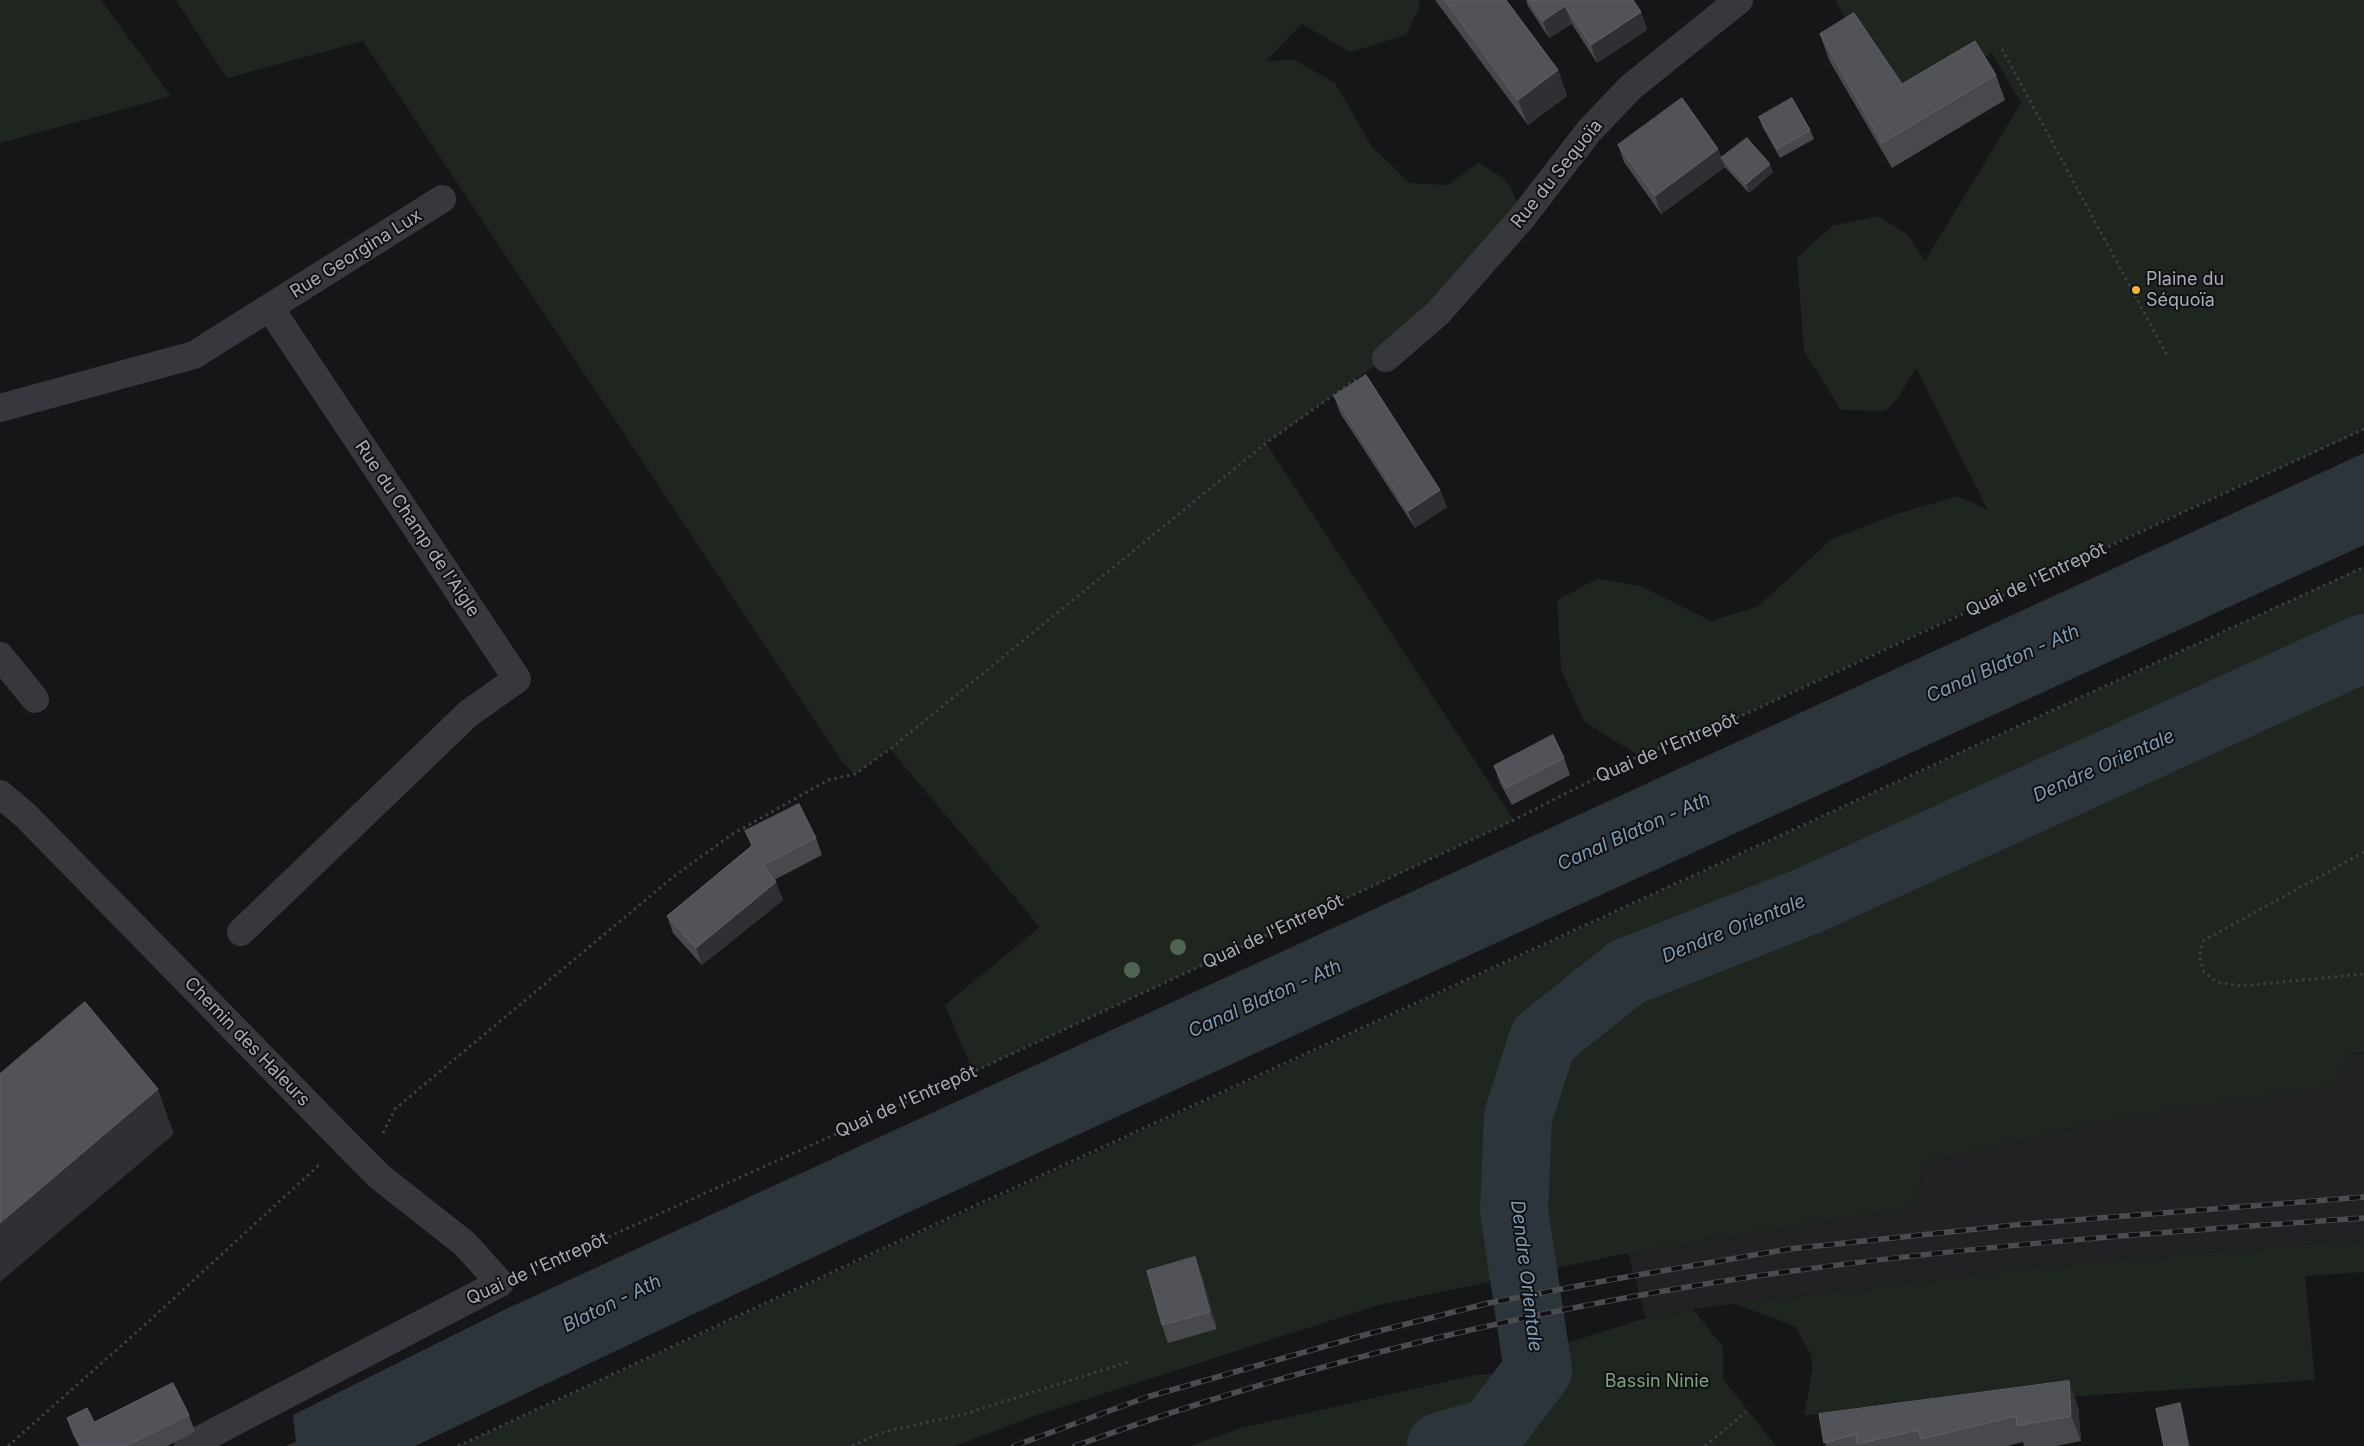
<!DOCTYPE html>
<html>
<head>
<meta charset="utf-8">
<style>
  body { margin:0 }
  canvas { display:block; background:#161618 }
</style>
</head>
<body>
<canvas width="2364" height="1446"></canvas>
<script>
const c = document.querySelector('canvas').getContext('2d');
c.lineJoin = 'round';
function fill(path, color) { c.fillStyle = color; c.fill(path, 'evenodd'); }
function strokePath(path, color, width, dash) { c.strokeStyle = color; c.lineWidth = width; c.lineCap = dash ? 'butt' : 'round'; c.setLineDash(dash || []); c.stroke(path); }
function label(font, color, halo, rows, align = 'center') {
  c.font = font + ' Inter,sans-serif'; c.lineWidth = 4; c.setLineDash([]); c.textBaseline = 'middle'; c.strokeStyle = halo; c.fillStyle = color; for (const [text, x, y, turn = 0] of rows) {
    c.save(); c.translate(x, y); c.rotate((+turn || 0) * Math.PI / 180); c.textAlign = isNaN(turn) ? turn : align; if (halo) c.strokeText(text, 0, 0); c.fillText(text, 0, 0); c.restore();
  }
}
fill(new Path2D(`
  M2364,1053V1240L2071,1264L1693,1309L1646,1318L1628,1253L1919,1205L1921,1162L2049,1134L2349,1054Z`), '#222225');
fill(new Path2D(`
  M0,0H101L171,96L0,143Z
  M176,0H1419V8L1406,35L1350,52L1302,24L1266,61L1295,60L1335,83L1372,147L1410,183L1447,185L1479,163C1510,181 1513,185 1521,219L1386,358L1266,443L1514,820L973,1072L945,1005L1040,927L890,749L855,774L844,764L363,41L227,78Z
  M1835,0H2364V430L2028,582L1739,717L1639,756L1584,721L1561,669L1557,600L1597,579L1640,586L1711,621L1757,607L1832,539L1897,514L1958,496L1988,510L1916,368L1898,398L1885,411L1841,410L1804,351L1797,258L1832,226L1879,216L1908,235L1925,261L2021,103L1992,53L1935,85L1912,109L1859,41Z
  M2364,567V1052L2349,1054L2333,1085L2092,1122L2049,1134L1921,1162L1919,1205L1628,1253L1379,1305L1034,1416L955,1446H459Z
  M2364,1240V1272L2305,1276L2315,1380L1804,1415L1813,1368L1811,1355L1795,1326L1735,1304L2071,1264Z
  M1693,1309L1723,1347V1379L1776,1446H1190L1241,1428L1475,1375L1538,1370L1570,1342L1646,1318Z`), '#1e261f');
fill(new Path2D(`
  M2364,453V545L907,1213L415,1446H285L296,1442L293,1415L502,1311Z`), '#2c353c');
strokePath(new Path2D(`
  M1441,1446L1491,1432L1538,1370L1514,1211L1518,1117L1543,1039L1627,972L1810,900L2364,648`), '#2c353c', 68);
strokePath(new Path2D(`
  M2002,49L2167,355
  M2364,852L2203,941L2199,957L2204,972L2217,982L2241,986L2364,974
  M383,1133L395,1109L673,877L731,835L828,780L855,774L890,749L1266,443L1359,377
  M531,1270L595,1243L973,1072L1514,820L1639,756L1739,717L2364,429
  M8,1446L147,1323L320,1164
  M458,1446L968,1209L2364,567
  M852,1446L880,1433L968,1413L1128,1362
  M1705,1446L1746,1412`), '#3d3f44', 3, [2.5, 4]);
strokePath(new Path2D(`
  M1386,358L1438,313L1521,219L1589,131L1631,87L1739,0
  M0,408L194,355L442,199
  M0,656L35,699
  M0,794L25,815L344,1141L380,1177L465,1244L500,1283L188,1446
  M241,932L468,714L517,679L270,308`), '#37383d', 28);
const rail = new Path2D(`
  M1014,1446L1147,1397L1375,1332L1489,1303L1609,1280L1789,1249L2024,1224L2364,1197
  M1075,1446C1303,1363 1552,1304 1792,1271C1982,1245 2173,1231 2364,1218`);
strokePath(rail, '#4a4c52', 5.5);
strokePath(rail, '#111113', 4, [11]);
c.fillStyle = '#506452';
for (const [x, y] of [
  [1178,947],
  [1132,970]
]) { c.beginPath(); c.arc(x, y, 8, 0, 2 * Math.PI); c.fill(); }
fill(new Path2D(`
  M1435,0H1506L1558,70L1567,96L1528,125Z
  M1526,0H1633L1641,12L1647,30L1597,63L1572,24L1549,38L1528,6Z
  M1820,34L1902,84L1996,75L2005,100L1892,168L1829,60Z
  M1759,117L1810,130L1814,139L1780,158L1762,126Z
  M1618,145L1718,149L1725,167L1661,214L1624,162Z
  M1721,158L1773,172L1749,193L1725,167Z
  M1334,396L1440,490L1447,507L1415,528L1340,413Z
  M1564,758L1570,775L1512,805L1500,783L1494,766Z
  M745,831L816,838L822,855L774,880L783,900L702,965L673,933L667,916L751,846Z
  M1202,1275L1217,1329L1168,1343L1162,1325Z
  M2078,1407L2081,1441L2056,1446H2024L2023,1442L2007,1446H1826L1819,1414Z
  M189,1415L195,1432L167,1446H79L73,1435L67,1418L94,1422Z`), '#47494d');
fill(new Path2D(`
  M1565,6L1572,24L1549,38L1543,21Z
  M1641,12L1647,30L1597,63L1591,45Z
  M1558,70L1567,96L1528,125L1518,100Z
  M1718,149L1725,167L1661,214L1655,196Z
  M1770,164L1773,172L1749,193L1746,184Z
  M1440,490L1447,507L1415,528L1408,511Z
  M776,882L783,900L702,965L696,948Z
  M158,1089L174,1134L0,1282V1223Z
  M1195,1257L1202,1275L1217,1329L1210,1312Z
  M2069,1381L2078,1407L2081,1441L2071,1416Z
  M2180,1403L2183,1412L2190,1446H2188Z`), '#2f3033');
const building = new Path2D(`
  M1445,0H1506L1558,70L1518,100Z
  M1529,0H1633L1641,12L1591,45L1565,6L1543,21Z
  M1854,13L1902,84L1975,41L1996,75L1882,143L1820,34Z
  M1682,98L1718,149L1655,196L1618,145Z
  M1792,98L1810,130L1777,149L1759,117Z
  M1747,138L1770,164L1746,184L1721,158Z
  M1366,375L1440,490L1408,511L1334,396Z
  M1553,735L1564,758L1506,788L1494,766Z
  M799,804L816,838L763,865L776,882L696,948L667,916L753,845L745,831Z
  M85,1002L158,1089L0,1223V1074Z
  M1195,1257L1210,1312L1162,1325L1147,1271Z
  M2069,1381L2071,1416L2017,1426L2016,1416L1921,1439L1918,1430L1857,1444L1856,1434L1824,1443L1819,1414Z
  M173,1383L189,1415L126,1446H81L67,1418L87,1408L94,1422Z
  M2180,1403L2188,1446H2164L2156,1409Z`);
fill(building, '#525359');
strokePath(building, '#5f6168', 1);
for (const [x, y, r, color] of [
  [2136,290,5,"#f2b134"]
]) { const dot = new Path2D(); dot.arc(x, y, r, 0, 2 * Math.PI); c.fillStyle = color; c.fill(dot); strokePath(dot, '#111113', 2); }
label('18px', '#a8adb8', '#111113', [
  ["Rue du Sequoïa",1557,174,-51],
  ["Rue Georgina Lux",356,254,-32],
  ["Rue du Champ de l'Aigle",417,529,56],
  ["Quai de l'Entrepôt",2036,580,-25],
  ["Quai de l'Entrepôt",1667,748,-23],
  ["Quai de l'Entrepôt",1273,932,-25],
  ["Chemin des Haleurs",247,1042,46],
  ["Quai de l'Entrepôt",906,1102,-24],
  ["Quai de l'Entrepôt",537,1269,-24]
]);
label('18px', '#a8adb8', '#111113', [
  ["Plaine du",2146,280],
  ["Séquoïa",2146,301]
], 'left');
label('18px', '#7fa381', '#111113', [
  ["Bassin Ninie",1657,1382]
]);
label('italic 19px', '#7f9bb3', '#111113', [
  ["Canal Blaton - Ath",2003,664,-24],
  ["Dendre Orientale",2104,766,-24],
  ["Canal Blaton - Ath",1634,832,-24],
  ["Dendre Orientale",1734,929,-22],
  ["Canal Blaton - Ath",1265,999,-24],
  ["Dendre Orientale",1526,1276,83],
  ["Blaton - Ath",612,1304,-26]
]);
</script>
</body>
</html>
